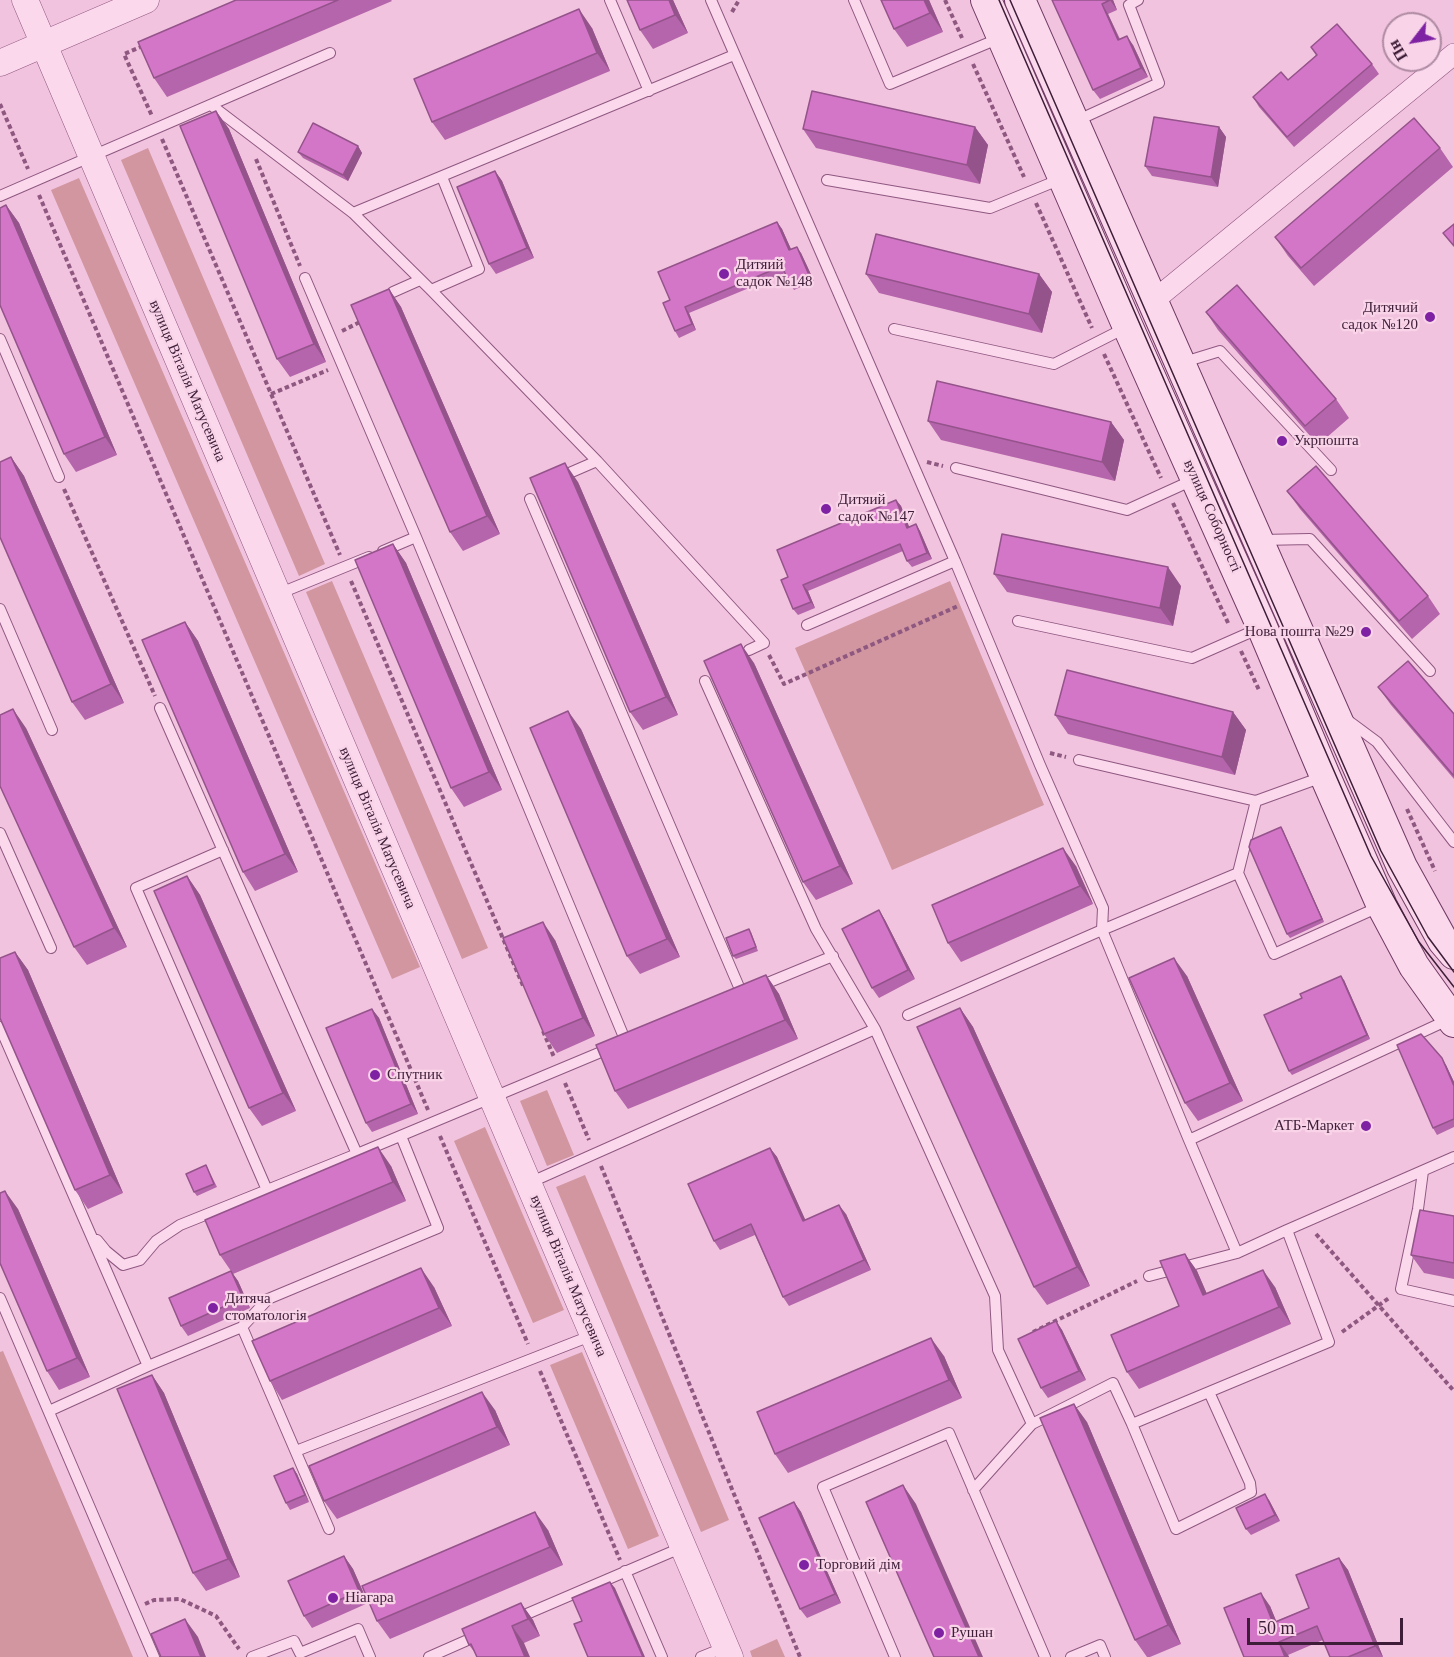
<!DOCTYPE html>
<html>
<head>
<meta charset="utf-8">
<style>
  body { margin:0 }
  #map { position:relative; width:1454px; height:1657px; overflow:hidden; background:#f2c3de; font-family:Georgia,serif }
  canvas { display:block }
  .north { position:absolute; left:1382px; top:12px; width:60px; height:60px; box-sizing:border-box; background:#f9d4e9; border:2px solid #ae8ba2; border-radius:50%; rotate:239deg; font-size:16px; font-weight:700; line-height:24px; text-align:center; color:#3d1d37 }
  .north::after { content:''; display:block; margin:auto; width:21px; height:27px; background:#7e22a3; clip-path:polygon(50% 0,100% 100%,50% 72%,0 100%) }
  .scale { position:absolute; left:1247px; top:1618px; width:156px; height:27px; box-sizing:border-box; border:3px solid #3d1d37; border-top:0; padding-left:8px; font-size:18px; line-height:21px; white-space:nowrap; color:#3d1d37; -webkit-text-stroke:4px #f9d4e9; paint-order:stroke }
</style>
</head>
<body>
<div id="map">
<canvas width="1454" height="1657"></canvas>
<div class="north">Пн</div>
<div class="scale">50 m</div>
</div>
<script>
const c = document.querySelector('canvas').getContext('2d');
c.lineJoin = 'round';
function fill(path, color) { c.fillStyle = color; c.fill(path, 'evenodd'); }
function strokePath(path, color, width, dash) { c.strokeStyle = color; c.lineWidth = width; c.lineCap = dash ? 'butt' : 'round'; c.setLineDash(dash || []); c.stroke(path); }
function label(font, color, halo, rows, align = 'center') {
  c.font = font + ' Georgia,serif'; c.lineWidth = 4.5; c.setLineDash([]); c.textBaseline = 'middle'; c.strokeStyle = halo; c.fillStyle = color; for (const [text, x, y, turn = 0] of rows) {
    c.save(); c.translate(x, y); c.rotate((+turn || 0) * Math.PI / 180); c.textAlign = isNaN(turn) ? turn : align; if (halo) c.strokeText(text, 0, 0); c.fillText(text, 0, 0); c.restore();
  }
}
fill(new Path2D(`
  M148,148L325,564L299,576L121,160Z
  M79,178L420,967L392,979L51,190Z
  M332,581L488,948L462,959L306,592Z
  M950,581L1044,805L892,870L795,648Z
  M547,1090L574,1155L547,1166L520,1101Z
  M485,1127L564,1310L533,1323L454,1141Z
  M585,1175L729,1520L701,1532L556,1187Z
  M3,1351L133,1657H0V1352Z
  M582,1352L659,1536L628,1549L550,1365Z
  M777,1639L785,1657H752L750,1651Z`), '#d196a0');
const service = new Path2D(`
  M610,0L649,91
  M711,0L955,561L807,625
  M854,0L890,84L1000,38
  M211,105L353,213L431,290L597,461L567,474
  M1076,121L1159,83L1129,5L1138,0
  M827,180L990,208L1061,179
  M0,196L330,53
  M353,213L734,55
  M305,278L416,537L626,1042
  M431,290L479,269L442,177
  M393,292L420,280
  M894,329L1054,364L1127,327
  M0,339L59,477
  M1181,363L1220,351L1331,470
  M597,461L764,643L749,650
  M956,468L1127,510L1193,480
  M530,499L742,994
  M1261,540L1310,539L1430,671
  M383,551L416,537
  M955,561L1040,765L1103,908L1102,930L1189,1140L1450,1019
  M278,594L369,557
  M0,609L52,730
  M1018,621L1192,658L1260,628
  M160,708L357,1154L613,1047
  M1346,719L1377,742L1454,842
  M1079,760L1256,801
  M0,833L51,948
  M223,850L136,888L267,1190
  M1238,873L1274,954L1381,906
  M760,986L833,956
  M908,1015L1102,930L1238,873L1256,801L1325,776
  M0,1027L148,1366L49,1411
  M875,1029L995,1296L998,1350L1032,1424L973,1490
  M1189,1140L1237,1253
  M1423,1171L1418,1209L1401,1289L1454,1301
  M529,1183L875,1029L816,929L705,681
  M97,1240L106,1251L123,1265L140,1260L156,1241L180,1225L357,1154
  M1149,1276L1237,1253L1287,1230
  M0,1298L154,1657
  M242,1327L329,1529
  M148,1366L242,1327L268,1299L438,1228L401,1136
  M1209,1392L1250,1483L1251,1492L1176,1529L1132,1424L1329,1342L1287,1230L1454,1157
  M1032,1424L1113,1383L1132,1424
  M296,1451L593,1335
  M625,1571L662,1657
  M515,1619L683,1547
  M252,1657L294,1641L300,1653L358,1629L370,1657
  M429,1657L479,1635
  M701,1657L726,1647
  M895,1657L823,1487L949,1433L1045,1657
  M1071,1657L1100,1645L1105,1657`);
const minor = new Path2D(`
  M1152,302L1454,54`);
const tertiary = new Path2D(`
  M25,0L730,1657
  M0,63L146,0`);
const secondary = new Path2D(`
  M986,0L1128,327L1262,627L1325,776L1382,906L1414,966L1454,1022
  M1020,0L1402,867L1443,941L1454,954`);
strokePath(service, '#8e5881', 12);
strokePath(minor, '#8e5881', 22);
strokePath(tertiary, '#8e5881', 27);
strokePath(secondary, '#703b65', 32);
strokePath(new Path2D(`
  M945,0L962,38
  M732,12L739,0
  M143,46L124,54L152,116
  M973,64L1024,177
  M0,104L28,169
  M162,139L340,555
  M256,159L300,266
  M39,195L428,1110
  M1036,203L1092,328
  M342,331L362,321
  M1104,354L1161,478
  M271,394L328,370
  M927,462L943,466
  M64,489L155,696
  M1173,503L1229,625
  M351,581L524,988
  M1241,651L1259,690
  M769,655L784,684L958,606
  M1050,753L1066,757
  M1407,809L1435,871
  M543,1031L554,1057
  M565,1083L589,1140
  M440,1136L528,1344
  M601,1166L800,1657
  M1316,1234L1454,1391
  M1033,1332L1137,1281
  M1342,1332L1389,1298
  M540,1371L620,1560
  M145,1604L154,1600L180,1599L216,1616L239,1649`), '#8e5881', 4, [4.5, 3]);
strokePath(service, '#fcd8ed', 10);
strokePath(minor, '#fcd8ed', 21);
strokePath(tertiary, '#fcd8ed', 26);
strokePath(secondary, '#fcd8ed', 30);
strokePath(new Path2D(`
  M999,0L1371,856L1419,942L1454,987
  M1010,0L1381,851L1428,937L1454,972`), '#3d1d37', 1.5);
fill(new Path2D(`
  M236,0H391L392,1L167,97L154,78Z
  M627,0H673L688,33L653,49L640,30Z
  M881,0H929L943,32L907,47L894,29Z
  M1052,0H1113L1117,10L1108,14L1120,39L1133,45L1148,77L1100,99L1093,90Z
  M592,28L610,71L445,140L432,122Z
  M1311,47L1372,64L1379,74L1294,147L1259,107L1253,97L1288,80L1316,55Z
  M216,111L229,129L326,362L290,377L277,359Z
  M975,127L988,145L980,184L816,148L803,129Z
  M1219,127L1226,137L1218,187L1152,176L1145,166Z
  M358,146L362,153L348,181L303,158L298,152Z
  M1440,148L1453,167L1314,286L1288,256L1275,237Z
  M495,171L502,181L534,258L496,274L489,264Z
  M6,205L19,223L117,455L76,472L64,454Z
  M777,222L782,229L791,249L801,253L814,281L794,290L789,283L785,273L689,313L696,330L679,338L675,331L670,300Z
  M866,274H1039L1052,292L1042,333L879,293Z
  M389,289L401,307L500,534L463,551L450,532Z
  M1206,312L1336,399L1349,418L1318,445L1218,330Z
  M928,421L1111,422L1124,440L1115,481L941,440Z
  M11,457L24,476L124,703L85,720L72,702Z
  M578,482L678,715L643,730L630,712Z
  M1287,491L1428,596L1440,614L1412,639L1300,509Z
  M896,500L901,506L909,527L916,524L920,531L932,559L912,567L907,561L903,551L808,591L815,608L798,615L793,609L788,577Z
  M393,544L406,563L502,790L464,807L451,788Z
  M994,574L1181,586L1173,626L1007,592Z
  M185,622L198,641L298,872L255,891L243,872Z
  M754,663L853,884L816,900L803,882Z
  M1378,687L1454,714V779L1391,705Z
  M1233,712L1246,730L1235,775L1068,734L1055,715Z
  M26,728L127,947L87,965L74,947Z
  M581,729L680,957L640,974L627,956Z
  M1281,827L1324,922L1290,938L1287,934Z
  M1076,866L1093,904L961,962L948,943Z
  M187,876L200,895L296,1111L262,1126L249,1108Z
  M879,910L885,920L915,979L879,998L872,988Z
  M751,932L758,951L736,959L733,956Z
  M555,940L595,1036L557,1053L544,1034Z
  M15,952L28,970L123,1193L88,1209L75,1190Z
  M766,975L779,994L798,1039L628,1109L615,1091Z
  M1187,976L1243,1101L1198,1121L1185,1103Z
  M1344,980L1370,1039L1292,1075L1289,1071L1302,998Z
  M960,1008L973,1027L1090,1286L1047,1305L1034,1287Z
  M372,1009L379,1018L418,1114L372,1132L366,1123Z
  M1446,1065L1454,1082V1127L1437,1135L1433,1128Z
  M770,1148L777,1157L805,1220L846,1214L871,1270L789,1306L783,1297L755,1235L720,1250L714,1241Z
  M206,1165L217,1187L197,1196L194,1192Z
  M391,1166L406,1201L233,1274L238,1281L250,1308L188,1336L181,1326L231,1271L220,1255Z
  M18,1209L90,1377L59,1390L47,1371Z
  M1454,1216V1279L1424,1273L1411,1255Z
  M1185,1254L1197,1271L1207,1294L1275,1287L1291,1324L1139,1389L1127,1372L1179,1306Z
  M434,1287L452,1326L282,1400L270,1381Z
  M1056,1321L1062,1330L1086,1380L1048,1398L1041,1388Z
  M944,1356L962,1398L788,1473L775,1454Z
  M152,1375L164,1393L240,1577L206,1591L193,1573Z
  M495,1410L510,1445L337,1519L324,1501Z
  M1087,1422L1181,1644L1150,1657H1147L1135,1640Z
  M293,1468L297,1474L309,1502L290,1510L286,1503Z
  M1269,1500L1280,1521L1251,1535L1246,1529Z
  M794,1502L801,1512L841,1603L807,1618L800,1609Z
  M548,1530L563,1565L390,1639L377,1621Z
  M344,1556L353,1569L368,1603L312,1628L304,1616Z
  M1339,1558L1348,1570L1383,1657H1330L1323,1640L1288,1655L1289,1657H1244L1270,1606L1276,1621L1309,1608Z
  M521,1603L533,1620L540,1636L524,1643L476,1654L469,1645Z`), '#b565ab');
fill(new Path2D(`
  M669,0H673L688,33L675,15Z
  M924,0H929L943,32L930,13Z
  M1110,0H1113L1117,10Z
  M1102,4L1108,14L1124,50L1118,40Z
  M579,9L592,28L610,71L597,53Z
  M1127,36L1133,45L1148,77L1141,68Z
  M216,111L229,129L326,362L314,344Z
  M975,127L988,145L980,184L967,165Z
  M1219,127L1226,137L1218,187L1211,177Z
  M358,146L362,153L348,181L343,175Z
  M495,171L502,181L534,258L527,248Z
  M6,205L19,223L117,455L105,437Z
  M777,222L782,229L794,256L789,250Z
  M797,247L801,253L814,281L809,275Z
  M1039,274L1052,292L1042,333L1029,314Z
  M389,289L401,307L500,534L487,516Z
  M685,307L689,313L696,330L692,324Z
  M1111,422L1124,440L1115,481L1102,462Z
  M11,457L24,476L124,703L111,684Z
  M565,463L578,482L678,715L666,697Z
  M896,500L901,506L912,534L907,528Z
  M916,524L920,531L932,559L927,553Z
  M393,544L406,563L502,790L489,772Z
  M1168,567L1181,586L1173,626L1160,608Z
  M803,585L808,591L815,608L811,602Z
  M185,622L198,641L298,872L285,854Z
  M741,644L754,663L853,884L840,866Z
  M13,709L26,728L127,947L114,928Z
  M568,711L581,729L680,957L667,939Z
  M1233,712L1246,730L1235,775L1222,757Z
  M1281,827L1283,830L1324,922L1322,919Z
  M1063,848L1076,866L1093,904L1080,886Z
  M187,876L200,895L296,1111L283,1093Z
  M879,910L885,920L915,979L908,970Z
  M543,922L555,940L595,1036L583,1018Z
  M15,952L28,970L123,1193L110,1175Z
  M1174,958L1187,976L1243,1101L1230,1083Z
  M766,975L779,994L798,1039L785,1020Z
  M1341,976L1344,980L1370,1039L1367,1035Z
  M960,1008L973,1027L1090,1286L1077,1267Z
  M372,1009L379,1018L418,1114L411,1104Z
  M1442,1058L1446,1065L1454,1082V1086Z
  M378,1147L391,1166L406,1201L393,1182Z
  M770,1148L777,1157L810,1230L803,1221Z
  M5,1191L18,1209L90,1377L77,1358Z
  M839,1205L846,1214L871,1270L864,1260Z
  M1185,1254L1197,1271L1215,1313L1203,1295Z
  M421,1268L434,1287L452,1326L439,1308Z
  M1263,1270L1275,1287L1291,1324L1279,1307Z
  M231,1271L238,1281L250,1308L243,1298Z
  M1056,1321L1062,1330L1086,1380L1079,1371Z
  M931,1338L944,1356L962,1398L949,1380Z
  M152,1375L164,1393L240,1577L228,1559Z
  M482,1392L495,1410L510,1445L497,1427Z
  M1074,1404L1087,1422L1181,1644L1168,1625Z
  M293,1468L297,1474L309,1502L305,1495Z
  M903,1485L916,1504L983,1657H979Z
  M1265,1494L1269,1500L1280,1521L1275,1515Z
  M794,1502L801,1512L841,1603L835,1594Z
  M535,1512L548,1530L563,1565L550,1547Z
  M344,1556L353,1569L368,1603L359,1591Z
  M1339,1558L1348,1570L1383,1657L1375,1646Z
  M610,1582L615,1588L645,1657H643Z
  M1261,1593L1270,1606L1282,1635L1273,1623Z
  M521,1603L533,1620L540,1636L528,1619Z
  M185,1619L198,1637L206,1657H201Z
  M512,1626L524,1643L530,1657H525Z
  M1279,1642L1288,1655L1289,1657H1285Z`), '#94538b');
const building = new Path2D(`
  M236,0H338L154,78L138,42Z
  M627,0H669L675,15L640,30Z
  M881,0H924L930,13L894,29Z
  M1052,0H1110L1102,4L1118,40L1127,36L1141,68L1093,90Z
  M579,9L597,53L432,122L414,79Z
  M1337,24L1372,64L1287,137L1253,97L1281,72L1288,80L1317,55L1311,47Z
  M812,91L975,127L967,165L803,129Z
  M216,111L314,344L277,359L180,126Z
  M1154,117L1219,127L1211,177L1145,166Z
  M1414,118L1440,148L1301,268L1275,237Z
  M313,123L358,146L343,175L298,152Z
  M495,171L527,248L489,264L457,187Z
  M6,205L105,437L64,454L0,305V208Z
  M777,222L789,250L797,247L809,275L789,283L782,266L685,307L692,324L675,331L663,303L670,300L658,272Z
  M1454,224V246L1443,233Z
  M876,234L1039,274L1029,314L866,274Z
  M1237,285L1336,399L1305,426L1206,312Z
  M389,289L487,516L450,532L351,305Z
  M937,381L1111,422L1102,462L928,421Z
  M11,457L111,684L72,702L0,537V462Z
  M565,463L666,697L630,712L530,478Z
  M1316,466L1428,596L1399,621L1287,491Z
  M896,500L907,528L916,524L927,553L907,561L900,544L803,585L811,602L793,609L781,580L788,577L777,550Z
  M1002,534L1168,567L1160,608L994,574Z
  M393,544L489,772L451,788L355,560Z
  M185,622L285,854L243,872L142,640Z
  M741,644L840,866L803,882L704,661Z
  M1408,661L1454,714V776L1378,687Z
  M1067,670L1233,712L1222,757L1055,715Z
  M13,709L114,928L74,947L0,786V715Z
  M568,711L667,939L627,956L530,728Z
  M1281,827L1322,919L1287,934L1249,847L1251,840Z
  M1063,848L1080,886L948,943L932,905Z
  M187,876L283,1093L249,1108L154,891Z
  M879,910L908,970L872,988L842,929Z
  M543,922L583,1018L544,1034L503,938Z
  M749,929L756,947L733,956L726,938Z
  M15,952L110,1175L75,1190L0,1018V958Z
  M1174,958L1230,1083L1185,1103L1129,978Z
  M766,975L785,1020L615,1091L596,1045Z
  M1341,976L1367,1035L1289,1071L1264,1015L1302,998L1300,994Z
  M960,1008L1077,1267L1034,1287L917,1027Z
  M372,1009L411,1104L366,1123L326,1028Z
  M1421,1034L1442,1058L1454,1086V1119L1433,1128L1397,1045Z
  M378,1147L393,1182L220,1255L205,1220Z
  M770,1148L803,1221L839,1205L864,1260L783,1297L751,1224L714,1241L688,1184Z
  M206,1165L214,1184L194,1192L186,1174Z
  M5,1191L77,1358L47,1371L0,1263V1193Z
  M1420,1210L1454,1216V1263L1411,1255Z
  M1185,1254L1203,1295L1263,1270L1279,1307L1127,1372L1111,1335L1179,1306L1160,1261Z
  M421,1268L439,1308L270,1381L252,1341Z
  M231,1271L243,1298L181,1326L169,1298Z
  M1056,1321L1079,1371L1041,1388L1018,1339Z
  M931,1338L949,1380L775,1454L757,1412Z
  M152,1375L228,1559L193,1573L117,1389Z
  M482,1392L497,1427L324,1501L309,1466Z
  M1074,1404L1168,1625L1135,1640L1040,1418Z
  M293,1468L305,1495L286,1503L274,1476Z
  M903,1485L979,1657H934L866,1502Z
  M1265,1494L1275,1515L1246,1529L1236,1508Z
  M794,1502L835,1594L800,1609L759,1518Z
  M535,1512L550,1547L377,1621L362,1586Z
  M344,1556L359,1591L304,1616L288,1581Z
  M1339,1558L1375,1646L1348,1657H1330L1317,1626L1279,1642L1285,1657H1244L1224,1608L1261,1593L1273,1623L1309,1608L1296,1575Z
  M610,1582L643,1657H588L574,1624L582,1621L572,1598Z
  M521,1603L528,1619L512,1626L525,1657H477L471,1644L469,1645L462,1629Z
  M185,1619L201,1657H161L151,1634Z`);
fill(building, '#d376c7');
strokePath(building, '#94538b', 1.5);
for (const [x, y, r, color] of [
  [724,274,6,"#7e22a3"],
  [1430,317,6,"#7e22a3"],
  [1282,441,6,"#7e22a3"],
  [826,509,6,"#7e22a3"],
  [1366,632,6,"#7e22a3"],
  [375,1075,6,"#7e22a3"],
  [1366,1126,6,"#7e22a3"],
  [213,1308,6,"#7e22a3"],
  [804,1565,6,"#7e22a3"],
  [333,1598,6,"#7e22a3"],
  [939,1633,6,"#7e22a3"]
]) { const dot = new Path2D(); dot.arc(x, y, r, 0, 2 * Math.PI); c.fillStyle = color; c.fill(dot); strokePath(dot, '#f9d4e9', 2); }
label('15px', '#3d1d37', '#f9d4e9', [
  ["Дитяий",736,265],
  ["садок №148",736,282],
  ["Дитячий",1418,308,"right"],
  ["садок №120",1418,325,"right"],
  ["Укрпошта",1294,441],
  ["Дитяий",838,500],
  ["садок №147",838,517],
  ["Нова пошта №29",1354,632,"right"],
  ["Спутник",387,1075],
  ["АТБ-Маркет",1354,1126,"right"],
  ["Дитяча",225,1299],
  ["стоматологія",225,1316],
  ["Торговий дім",816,1565],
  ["Ніагара",345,1598],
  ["Рушан",951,1633]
], 'left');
label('15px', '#3d1d37', '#f9d4e9', [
  ["вулиця Віталія Матусевича",187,381,67],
  ["вулиця Соборності",1212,516,66],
  ["вулиця Віталія Матусевича",377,828,67],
  ["вулиця Віталія Матусевича",568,1276,67]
]);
</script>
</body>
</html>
